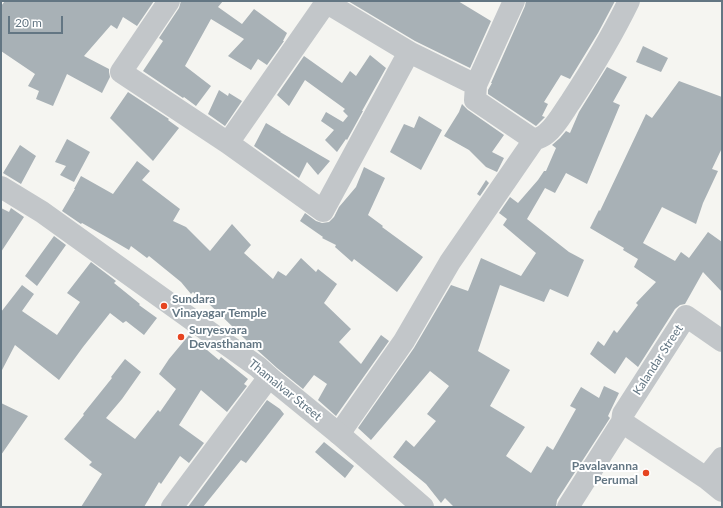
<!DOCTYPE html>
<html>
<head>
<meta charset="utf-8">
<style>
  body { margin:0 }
  #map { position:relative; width:723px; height:508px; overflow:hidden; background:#f5f5f1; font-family:Lato,sans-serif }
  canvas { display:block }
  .frame { position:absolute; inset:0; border:2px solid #637683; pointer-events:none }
  .scale { position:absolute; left:8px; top:16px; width:55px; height:18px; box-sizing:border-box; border:2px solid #637683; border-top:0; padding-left:5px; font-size:12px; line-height:14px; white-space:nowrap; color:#637683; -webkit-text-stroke:3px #fff; paint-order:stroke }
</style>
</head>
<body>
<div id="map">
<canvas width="723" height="508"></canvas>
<div class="frame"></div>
<div class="scale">20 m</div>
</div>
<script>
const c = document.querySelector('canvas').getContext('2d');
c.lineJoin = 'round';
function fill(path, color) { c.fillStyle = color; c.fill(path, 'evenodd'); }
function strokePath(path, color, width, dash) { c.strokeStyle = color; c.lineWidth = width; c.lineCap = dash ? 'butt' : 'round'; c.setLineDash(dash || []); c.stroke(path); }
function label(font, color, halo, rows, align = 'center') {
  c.font = font + ' Lato,sans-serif'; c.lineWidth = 4; c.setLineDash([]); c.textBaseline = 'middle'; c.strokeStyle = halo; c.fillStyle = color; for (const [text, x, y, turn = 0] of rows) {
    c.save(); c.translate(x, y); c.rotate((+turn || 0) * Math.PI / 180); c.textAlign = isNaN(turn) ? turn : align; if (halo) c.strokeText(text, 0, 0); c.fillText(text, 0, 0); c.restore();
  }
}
fill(new Path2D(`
  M5,1H154L137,26L123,17L117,29L111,25L84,56L109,69V72L110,77L102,93L67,74L53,106L36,99L39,91L28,86L35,74L1,51V6Z
  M181,1H223L218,7L242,24L254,9L287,33L283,41H284L267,65L258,59L251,70L228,56L244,39L211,19L185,66L211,86L196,106L184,97L183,98L143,71L163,41L159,38L179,8Z
  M348,1H458L491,21L470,68L415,41Z
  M526,1H615L598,33L570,79L561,75L544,102L548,104L542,116L545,117L536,126L488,94V90L492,83H491L525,6Z
  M643,46L668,58L661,72L636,62Z
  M370,55L386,68L362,111H363L347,140L346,139L337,152L325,140L334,130L321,121L326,112L343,122L348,116L343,111L345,109L305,80L289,106L277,95L304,56L342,83L350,71L356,76Z
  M607,67L627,77L613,102L620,105L587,184L566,173L555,193L545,188L527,219L569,252L584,260L568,297L550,289L544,302L500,285L478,351L510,370L490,406L525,427L506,456L531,473L547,446L553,450L576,409L570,406L581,387L599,398L604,386L619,393L608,416L610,418L557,500L556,507H454L445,498L441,503L426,484L393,457L406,440L414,447L436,421L427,414L449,386L430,371L371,440L358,428L414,348L451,285L468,291L481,258L521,276L536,253L503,225L507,219L499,213L510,197L518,203L538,180L544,171H546L556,148L552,145L560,138L566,131L570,133L579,112Z
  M679,81L722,97V148L712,169L718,171L703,203L696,224L662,207L643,243L675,261L681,252L689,258L708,232L722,242V292L703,272L685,304L680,305L675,309L638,367L626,357L615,374L590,354L598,341L604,346L614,330L617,333L638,305L636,303L656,282L634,267L638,259L623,250L624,248L590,228L599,210L600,211L646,114L652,118Z
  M219,90L228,96L229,93L242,101L225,126L208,114Z
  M128,92L169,119L168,120L179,128L153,161L110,118Z
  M462,104L468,110L504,135L492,152L504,158L497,172L486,167L469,150L444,136L459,112Z
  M419,116L442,130L421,170L390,152L404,124L414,128Z
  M266,123L281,132H280L330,161L318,175L307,162L299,178L254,146Z
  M67,139L90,152L74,182L60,175L66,166L55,162Z
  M20,145L36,156L21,184L3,173Z
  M137,161L150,171L142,180L180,209L173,221L186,227L210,251L232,224L251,245L244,253L273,279L278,271L286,276L301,258L316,272L318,269L337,284L324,303L351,329L339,342L361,364L381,335L389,341L336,416L318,400L327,384L314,375L303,389L277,368L234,329H235L205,300L203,302L193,292L191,294L181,282L149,256L147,258L131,246L129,250L117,243L82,223L81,224L62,211L75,189H74L81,176L113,194Z
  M364,167L385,178L368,215L383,226L382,227L423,257L397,292L354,259L352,262L335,247L336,245L322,238L323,237L300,221L305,213L316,221L322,223L329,222L334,217L339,207L356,187Z
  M486,180L489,183L480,196L477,194Z
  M1,208L9,212L11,208L24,217L1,252Z
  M54,236L66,245L37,286L25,276Z
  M91,262L116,281L114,283L140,304L139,305L157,318L144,335L126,321L123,323L110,313L83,347L59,380L15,345L1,372V312L22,285L34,294L22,311L57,335L80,302L67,293Z
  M189,335L219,360L221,357L248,379L244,384L247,386L227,412L201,390L179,425L204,443L189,463L180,456L161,484L159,482L144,507H81L102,474L89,465L92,462L64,439L84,415L83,414L112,378L111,377L125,359L141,372L122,399L106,418L135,439L158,410L160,412L176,389L159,374L169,359Z
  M267,400L280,409L284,414L246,463L241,460L203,507H188Z
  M1,403L28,416L1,455Z
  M324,442L354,466L345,478L315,452Z`), '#a8b1b6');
strokePath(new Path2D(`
  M169,1L121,72L228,143L323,211L409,52L476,85L475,100L534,140L450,262L404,341L339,434
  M324,1L409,52
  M476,85L514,1
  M534,140C539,138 543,137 547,133C556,126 564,111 571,101C592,69 612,36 629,1
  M228,143L327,1
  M722,341L686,316L623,414L622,422L706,478L722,491
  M706,478L722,458
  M172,507L269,377
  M568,507L622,422`), '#c2c6c9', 22);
strokePath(new Path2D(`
  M1,187L42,212L258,367L269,377L339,434L423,507`), '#c2c6c9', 22);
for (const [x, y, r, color] of [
  [164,306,4,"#e64420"],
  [181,337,4,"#e64420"],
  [646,473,4,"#e64420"]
]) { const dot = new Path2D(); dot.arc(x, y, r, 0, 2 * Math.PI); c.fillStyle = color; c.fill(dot); strokePath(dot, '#fff', 1.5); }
label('bold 12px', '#637683', '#fff', [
  ["Sundara",172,299],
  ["Vinayagar Temple",172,313],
  ["Suryesvara",189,330],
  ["Devasthanam",189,344],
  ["Pavalavanna",638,466,"right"],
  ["Perumal",638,480,"right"]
], 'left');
label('12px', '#637683', '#fff', [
  ["Kalandar Street",658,360,-57],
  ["Thamalvar Street",285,390,39]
]);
</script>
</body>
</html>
